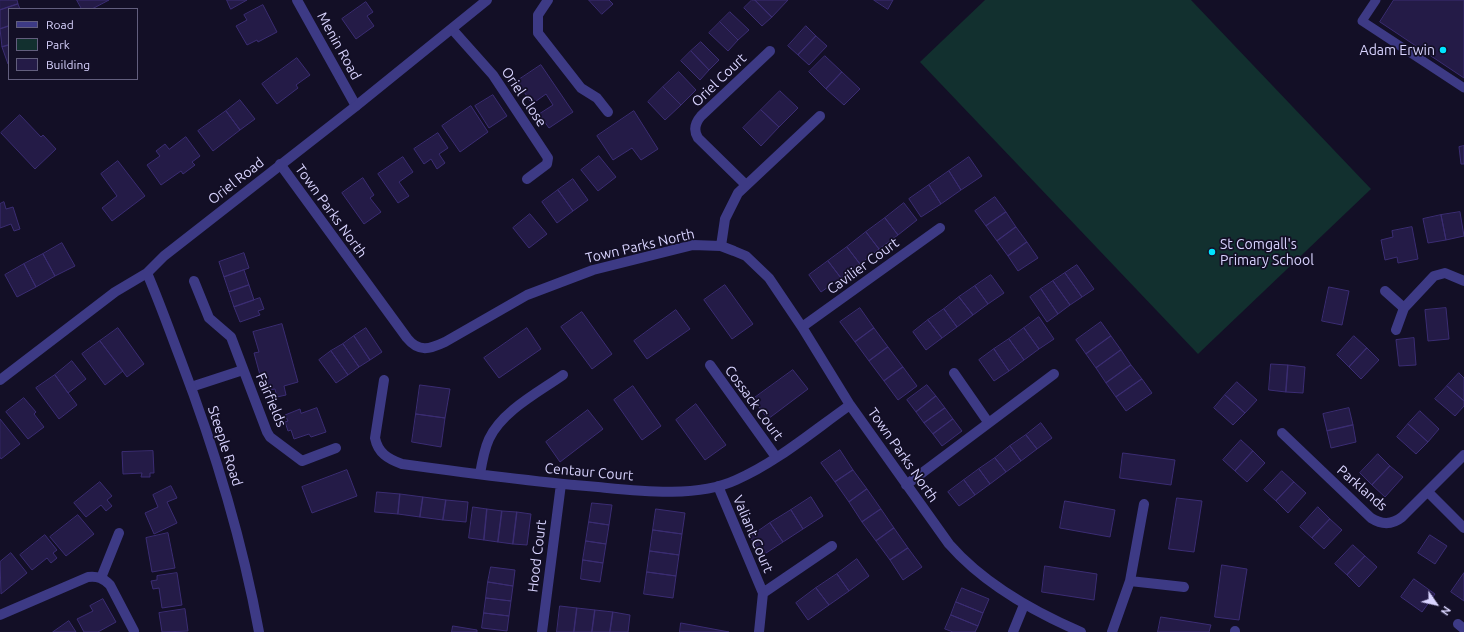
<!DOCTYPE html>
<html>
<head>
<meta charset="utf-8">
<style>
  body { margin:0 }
  #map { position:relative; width:1464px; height:632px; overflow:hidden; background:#130f26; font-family:Ubuntu,sans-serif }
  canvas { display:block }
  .legend { position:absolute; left:8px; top:8px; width:130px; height:72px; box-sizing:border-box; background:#130f26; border:1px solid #625e7d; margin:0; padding:5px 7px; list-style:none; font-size:12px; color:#d9d4ff }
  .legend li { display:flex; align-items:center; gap:8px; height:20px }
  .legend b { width:20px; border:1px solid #625e7d }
  .north { position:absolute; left:1416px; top:584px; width:40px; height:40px; -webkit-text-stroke:3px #130f26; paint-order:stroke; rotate:124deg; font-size:11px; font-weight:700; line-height:16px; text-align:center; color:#d9d4ff }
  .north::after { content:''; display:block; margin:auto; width:14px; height:18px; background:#d9d4ff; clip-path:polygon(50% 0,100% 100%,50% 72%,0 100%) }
</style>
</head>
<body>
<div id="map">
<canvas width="1464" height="632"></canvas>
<ul class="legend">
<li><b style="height:5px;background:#3d3a85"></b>Road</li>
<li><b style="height:11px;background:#12302f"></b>Park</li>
<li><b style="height:11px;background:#241b47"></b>Building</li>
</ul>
<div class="north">N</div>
</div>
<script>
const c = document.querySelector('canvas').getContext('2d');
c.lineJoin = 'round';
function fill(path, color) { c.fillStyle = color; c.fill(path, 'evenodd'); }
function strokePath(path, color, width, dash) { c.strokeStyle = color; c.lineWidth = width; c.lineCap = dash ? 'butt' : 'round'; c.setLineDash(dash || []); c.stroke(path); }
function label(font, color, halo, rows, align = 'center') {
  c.font = font + ' Ubuntu,sans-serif'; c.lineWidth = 3.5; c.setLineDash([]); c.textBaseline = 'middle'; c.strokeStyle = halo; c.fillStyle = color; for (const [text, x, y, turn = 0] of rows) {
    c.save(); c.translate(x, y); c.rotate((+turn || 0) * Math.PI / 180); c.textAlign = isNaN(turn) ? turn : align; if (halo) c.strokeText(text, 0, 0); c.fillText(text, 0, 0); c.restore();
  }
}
fill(new Path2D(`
  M985,0H1191L1371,189L1198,354L920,62Z`), '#12302f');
const building = new Path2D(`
  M0,0H17L18,4L0,10Z
  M77,0H109L92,9H82Z
  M227,0H247L231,9Z
  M589,0H609L613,4L602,14Z
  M752,0H755L772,17L762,26L744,8Z
  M755,0H788L772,17Z
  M874,0H893L888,9Z
  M1394,0H1464V78L1380,22Z
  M366,2L373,12L367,16L374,26L356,39L342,19Z
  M18,4L20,9H9V26L0,29V10Z
  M263,5L277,32L258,42L257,40L247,45L236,26L247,20L244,15Z
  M730,12L749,30L738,40L720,22Z
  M720,22L738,40L728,51L709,33Z
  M9,26V45L2,47L0,29Z
  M806,26L816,36L798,55L788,46Z
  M816,36L827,46L809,65L798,55Z
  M701,42L719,60L709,70L691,51Z
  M9,45V64H8L2,47Z
  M691,51L709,70L700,80L681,61Z
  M825,56L842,72L826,89L809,72Z
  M297,58L310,75L296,85L298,88L277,104L262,84Z
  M541,65L573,112L549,128L539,114L553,105L546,94L532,104L517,81Z
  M679,72L696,90L681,105L663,87Z
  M842,72L860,89L844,105L826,89Z
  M663,87L681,105L665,120L648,102Z
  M780,91L798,108L779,127L761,110Z
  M493,95L507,116L489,128L475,106Z
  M240,100L255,119L240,130L226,111Z
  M471,106L488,132L460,152L442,126Z
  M761,110L779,127L761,146L743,128Z
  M226,111L240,130L213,151L198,131Z
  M634,111L658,149L641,160L632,148L613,160L597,136Z
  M20,115L41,137L43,135L56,149L35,169L1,133Z
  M438,133L448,148L439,154L445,163L437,169L431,159L424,164L414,149Z
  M186,137L200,156L192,162L195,165L183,174L181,171L161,185L147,165L160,156L156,151L165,144L169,149Z
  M1464,146V164H1461L1459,147Z
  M599,156L616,177L598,191L581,170Z
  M403,157L413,172L399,182L409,196L398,203L378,174Z
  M969,157L982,176L961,190L949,171Z
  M118,161L145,196L112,221L102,208L117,196L101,174Z
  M949,171L961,190L941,204L929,185Z
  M363,178L374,195L370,198L381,212L364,224L342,193Z
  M573,179L588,200L573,211L558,190Z
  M929,185L941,204L921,217L909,199Z
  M558,190L573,211L557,223L542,202Z
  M995,197L1006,212L986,226L975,211Z
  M4,202L6,209L13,207L20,229L14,231L11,224L0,228V204Z
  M904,203L917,220L898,235L885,218Z
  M1006,212L1016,227L997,241L986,226Z
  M1460,212L1464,236L1446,240L1441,215Z
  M530,214L547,234L529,248L513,228Z
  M1441,215L1446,240L1428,243L1423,219Z
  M885,218L898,235L879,249L866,232Z
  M1016,227L1027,242L1008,256L997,241Z
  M1412,227L1418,259L1398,263L1397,257L1385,260L1381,240L1393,237L1392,231Z
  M866,232L879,249L860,264L847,247Z
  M1027,242L1038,258L1018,271L1008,256Z
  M62,243L75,266L55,276L43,254Z
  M847,247L860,264L841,278L828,261Z
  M244,253L249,268L224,277L219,262Z
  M43,254L55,276L36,287L24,264Z
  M828,261L841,278L821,292L809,275Z
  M24,264L36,287L17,297L5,275Z
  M1077,265L1094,289L1082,297L1065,273Z
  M244,270L249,285L229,292L224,277Z
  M1065,273L1082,297L1070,305L1053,281Z
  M991,275L1004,293L988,304L975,286Z
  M1053,281L1070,305L1058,314L1041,289Z
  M249,285L254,300L234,307L229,292Z
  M725,285L753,324L732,339L704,300Z
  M975,286L988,304L973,315L959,297Z
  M1329,287L1349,291L1342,325L1322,321Z
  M1041,289L1058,314L1047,322L1030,297Z
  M959,297L973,315L957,327L944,309Z
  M260,298L264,309L258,311L260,315L240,322L234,307Z
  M860,308L874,328L855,342L840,322Z
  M1446,308L1449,339L1428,341L1425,310Z
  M944,309L957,327L942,338L928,320Z
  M676,310L690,329L647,359L634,341Z
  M582,312L612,354L592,369L561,327Z
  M1039,317L1054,339L1039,349L1024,328Z
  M928,320L942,338L926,350L913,332Z
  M1101,322L1111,336L1086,354L1076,340Z
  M282,324L298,382L284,386L286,395L277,397L275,389L270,390L265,373L260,375L254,353L259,352L253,332Z
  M118,328L144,364L127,377L100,341Z
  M366,328L382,352L370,360L354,336Z
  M527,328L541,349L499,378L484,358Z
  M874,328L888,347L869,361L855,342Z
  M1024,328L1039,349L1024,360L1009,339Z
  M354,336L370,360L359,367L343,344Z
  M1111,336L1121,350L1096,368L1086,354Z
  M1354,336L1367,348L1349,367L1337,355Z
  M1414,338L1416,365L1399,366L1396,340Z
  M1009,339L1024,360L1009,371L994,349Z
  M100,341L123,371L105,385L82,354Z
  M343,344L359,367L348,375L331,351Z
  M888,347L903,367L884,381L869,361Z
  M1367,348L1379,360L1361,379L1349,367Z
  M994,349L1009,371L994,381L979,360Z
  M1121,350L1131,365L1106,383L1096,368Z
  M331,351L348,375L336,383L319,360Z
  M72,361L86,379L68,393L55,375Z
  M1271,364L1288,365L1286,392L1269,390Z
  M1131,365L1142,379L1116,397L1106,383Z
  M1288,365L1305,367L1303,393L1286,392Z
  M903,367L917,386L898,400L884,381Z
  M793,370L808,389L768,419L753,399Z
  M1459,373L1464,378V401L1447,386Z
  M55,375L77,405L59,419L36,388Z
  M1142,379L1152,393L1126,411L1116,397Z
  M1237,382L1257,400L1245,413L1225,395Z
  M420,385L450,389L445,418L416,414Z
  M927,385L936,396L916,412L907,400Z
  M633,386L661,426L642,440L614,400Z
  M1447,386L1464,401V406L1455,416L1435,399Z
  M1225,395L1245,413L1233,425L1214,408Z
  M936,396L945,408L924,423L916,412Z
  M24,398L36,412L34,414L44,427L28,439L6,412Z
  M696,404L726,445L705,460L676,420Z
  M317,408L326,432L311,437L309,434L294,439L291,430L288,431L285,422L288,421L285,415L300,409L301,413Z
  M945,408L953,419L933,434L924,423Z
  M1349,408L1353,425L1327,431L1323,414Z
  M588,410L603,429L560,462L546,442Z
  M1420,411L1439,429L1428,442L1408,424Z
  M416,414L445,418L441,447L412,442Z
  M0,419L20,444L1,459L0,457Z
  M953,419L962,431L942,446L933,434Z
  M1041,423L1052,438L1037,449L1026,435Z
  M1408,424L1428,442L1416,454L1397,437Z
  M1353,425L1356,442L1331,448L1327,431Z
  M1026,435L1037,449L1021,461L1010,446Z
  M1241,440L1253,451L1235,471L1223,460Z
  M1010,446L1021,461L1006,472L995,458Z
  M840,450L853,470L835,482L821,463Z
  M153,451L154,473H150V477H141L142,473L123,474L122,452Z
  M1253,451L1265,463L1247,482L1235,471Z
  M1123,453L1175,460L1171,485L1120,478Z
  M1378,454L1390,466L1372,485L1360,473Z
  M995,458L1006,472L990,484L979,469Z
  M1390,466L1403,477L1385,497L1372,485Z
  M979,469L990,484L975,495L964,480Z
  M347,470L357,496L312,513L302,487Z
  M853,470L867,489L849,502L835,482Z
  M1282,471L1294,482L1276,501L1264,490Z
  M964,480L975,495L959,506L948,492Z
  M100,482L112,496L107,500L112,506L106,511L101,505L86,517L74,503Z
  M1294,482L1306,493L1288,513L1276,501Z
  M171,486L177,498L167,502L177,523L154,534L145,513L158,507L153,495Z
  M867,489L881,509L862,522L849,502Z
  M377,492L400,494L398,514L375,512Z
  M400,494L423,497L420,517L398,514Z
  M423,497L446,500L443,520L420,517Z
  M811,497L823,516L803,529L791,510Z
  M1177,498L1202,501L1194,552L1169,549Z
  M446,500L468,502L466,522L443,520Z
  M1065,501L1115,510L1110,537L1060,528Z
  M592,503L612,505L609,525L589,522Z
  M473,507L487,509L484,540L469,538Z
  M1318,507L1330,519L1312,538L1300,527Z
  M487,509L502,511L498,542L484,540Z
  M656,509L685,513L682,534L653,530Z
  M881,509L894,528L876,541L862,522Z
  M791,510L803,529L783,542L770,523Z
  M502,511L517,512L513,544L498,542Z
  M517,512L531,514L527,545L513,544Z
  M78,515L94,534L66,556L50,537Z
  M1330,519L1342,530L1324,549L1312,538Z
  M589,522L609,525L606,544L586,541Z
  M770,523L783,542L763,555L750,537Z
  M894,528L908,548L890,560L876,541Z
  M653,530L682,534L679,555L650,551Z
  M168,533L175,568L152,572L146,538Z
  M45,535L57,550L53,553L57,558L51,563L47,558L32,570L20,555Z
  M1430,535L1447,546L1435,564L1418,553Z
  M586,541L606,544L603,563L583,560Z
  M1353,545L1365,556L1347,575L1335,564Z
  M908,548L922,567L903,580L890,560Z
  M650,551L679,555L676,576L647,572Z
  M11,553L27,573L1,594L0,562Z
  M1365,556L1377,567L1359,587L1347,575Z
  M857,559L869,576L849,591L837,574Z
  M583,560L603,563L600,582L581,579Z
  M1222,565L1247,569L1239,620L1215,617Z
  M1045,566L1097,574L1094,600L1042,592Z
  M491,567L515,570L513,586L488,582Z
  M647,572L676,576L673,598L644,594Z
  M177,573L182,605L162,608L159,588L153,589L151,581L157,580V576Z
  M1464,573V601L1451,592Z
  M837,574L849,591L829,605L816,588Z
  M1414,579L1435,594L1422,612L1401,597Z
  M488,582L513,586L511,601L486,598Z
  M816,588L829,605L808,620L796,603Z
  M962,588L989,599L983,613L956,602Z
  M486,598L511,601L509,616L484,613Z
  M103,599L116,622L98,632H84L77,619L93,611L90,606Z
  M956,602L983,613L978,626L951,615Z
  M560,606L577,608L574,632H557Z
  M577,608L595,610L592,632H574Z
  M185,609L188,631L162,632L159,613Z
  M595,610L613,612L610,632H592Z
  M613,612L630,615L628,632H610Z
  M484,613L509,616L507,631L482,628Z
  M951,615L978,626L975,632H953L945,629Z
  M1161,617L1211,625L1209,632H1158Z
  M69,621L76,632H53Z
  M681,623L729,632H680Z
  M453,626L477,630V632H452Z`);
fill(building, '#241b47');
strokePath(building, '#3b2d73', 1);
strokePath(new Path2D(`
  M1376,0L1362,21L1464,88`), '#3d3a85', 9);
strokePath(new Path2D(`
  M297,0L356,106
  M548,0L538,15V33L581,88L597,98L608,112
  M452,29L493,75L548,158L547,164L527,179
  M280,164L407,338C419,353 430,349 445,342L527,295L593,270L693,245L721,246L734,251L746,256L769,278L802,327L850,405L949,544C984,584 1032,611 1081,632
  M746,185L698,138C693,130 695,123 701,116L770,51
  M721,246L725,219L738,193L820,116
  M194,281L209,318L231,337L267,432L270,437L302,461L336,448
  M1385,291L1404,308
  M802,327L940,228
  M1396,330L1404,308L1434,276L1445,273L1464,281
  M710,365L776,457
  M954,373L988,422
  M384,380L375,438C378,453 388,459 402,464C467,473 532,482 598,487C639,491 697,498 736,480C777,462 813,431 850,405
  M191,387L243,370
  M1282,433L1371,518C1382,525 1392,525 1402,517L1464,455
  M480,474C482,462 484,450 489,439C502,411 539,392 563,375
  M906,485L1054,374
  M718,486L763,593L759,632
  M1428,492L1464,528
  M101,578L119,533
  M1130,581L1184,587
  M763,593L832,546
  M0,615L88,577C98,576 103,578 110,585L134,631
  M1458,624L1464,629
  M542,632L561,484
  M1013,632L1024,605
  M1112,632L1130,581L1144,504
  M1235,632V631`), '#3d3a85', 10);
strokePath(new Path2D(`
  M147,273C159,301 169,329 180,358C214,447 242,539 259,632
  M0,380L115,292L147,273L164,256L356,106L487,0`), '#3d3a85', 10);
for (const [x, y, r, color] of [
  [1443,50,4,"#00e5ff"],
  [1212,252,4,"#00e5ff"]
]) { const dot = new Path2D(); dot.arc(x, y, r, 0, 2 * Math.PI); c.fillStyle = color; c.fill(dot); strokePath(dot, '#130f26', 1.5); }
label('14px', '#d9d4ff', '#130f26', [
  ["Menin Road",339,46,61],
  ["Oriel Court",719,80,-44],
  ["Oriel Close",524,97,56],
  ["Oriel Road",236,181,-38],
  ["Town Parks North",331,211,54],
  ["Town Parks North",640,246,-13],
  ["Cavilier Court",863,266,-36],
  ["Fairfields",271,400,67],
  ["Cossack Court",754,403,54],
  ["Steeple Road",225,446,72],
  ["Town Parks North",903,455,55],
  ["Centaur Court",589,472,5],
  ["Parklands",1362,488,41],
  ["Valiant Court",753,534,67],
  ["Hood Court",537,556,-83]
]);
label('14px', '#d9d4ff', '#130f26', [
  ["Adam Erwin",1435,50],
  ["St Comgall's",1220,244,"left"],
  ["Primary School",1220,260,"left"]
], 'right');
</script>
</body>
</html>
